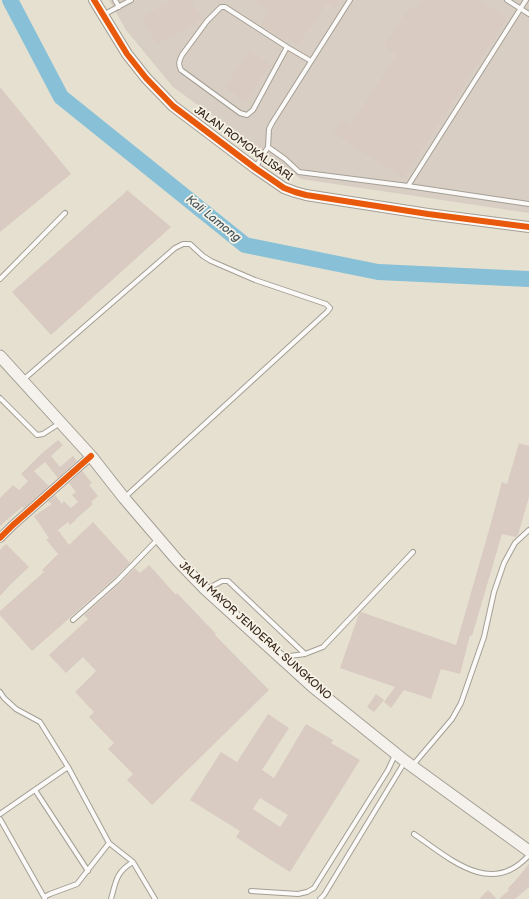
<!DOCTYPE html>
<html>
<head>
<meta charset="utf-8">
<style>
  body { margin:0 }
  canvas { display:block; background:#e5e0d0 }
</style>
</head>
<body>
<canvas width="529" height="899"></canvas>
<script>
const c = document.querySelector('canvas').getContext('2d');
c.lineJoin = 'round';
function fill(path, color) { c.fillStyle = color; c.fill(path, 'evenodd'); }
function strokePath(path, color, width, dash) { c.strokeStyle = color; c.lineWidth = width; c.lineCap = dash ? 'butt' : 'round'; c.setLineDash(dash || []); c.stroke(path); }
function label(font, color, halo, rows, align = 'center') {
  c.font = font + ' "Balsamiq Sans",sans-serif'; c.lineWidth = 3.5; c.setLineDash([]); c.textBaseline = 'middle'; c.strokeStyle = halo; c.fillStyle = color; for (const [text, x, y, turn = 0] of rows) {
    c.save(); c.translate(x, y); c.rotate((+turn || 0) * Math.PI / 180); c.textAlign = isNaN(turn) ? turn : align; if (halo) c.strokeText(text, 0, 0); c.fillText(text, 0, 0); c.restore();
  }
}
fill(new Path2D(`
  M109,0H529V213L301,179L250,143L173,87L126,30Z`), '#d9cec4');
strokePath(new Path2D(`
  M10,0L61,97L245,245L378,272L529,279`), '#87c0d7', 16);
fill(new Path2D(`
  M173,0H191L202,19L157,44L142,17Z
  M252,0H340L335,8L327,3L306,34V33L298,45L286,37L284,40L261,25L269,11Z
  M422,0H480L507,18L403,178L333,132L342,119L351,125L397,55L384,46L411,6L416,9Z
  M249,51L270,64L246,101L225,88Z
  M0,87L71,174L0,232Z
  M127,190L171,227L51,335L12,292L121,196V197Z
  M58,440L63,445L51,456L60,467L73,456L77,461L58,478L45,462L34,471L49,486L24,508L22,507L0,526V498L13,485L19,490L28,481L21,474L41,454Z
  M519,443L529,446V497L518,535L516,537L502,534L472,636L470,635L460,674L441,669L431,699L404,690L391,708L384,702L395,687L340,668L359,614L361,612L456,645L489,530L502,482L507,484Z
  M82,471L92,483L89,485L98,496L91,502L93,504L76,519V520L70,525L68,522L58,530L69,545L93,522L130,563L116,577L32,651L0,615V611L44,572L42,570L58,554L46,539L49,538L34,516L52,504L48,501L55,495L62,504L64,501L71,508L78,502L72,495L76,492L69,483Z
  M6,544L29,567L10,585L0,596V550Z
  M149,565L176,595L177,593L216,634L215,635L269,690L152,805L127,780L133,774L108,749L114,743L89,717L94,712L75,692L96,671L83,657L66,673L49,655L88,619L84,615L120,583L135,568L140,573Z
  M376,694L384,700L374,712L367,707Z
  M268,714L289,728L262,770L274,778L306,724L333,740L331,743L360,760L290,872L263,855L236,837L240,831L190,800L221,752L237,762ZM260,798L288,815L280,827L253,809Z
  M529,864V887L515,899H499L509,890L508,888L515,881Z
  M488,890L497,899H479Z`), '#d9cbc2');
const service = new Path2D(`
  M115,0L119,7
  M507,0L529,14
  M103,15L131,0
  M287,47L253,110L247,115L240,113L181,70C178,64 179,61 182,55L207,21L221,7H225L287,47L311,61
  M268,147L285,159L299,172L408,186L526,0
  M255,168L268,147L269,129L272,123L350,0
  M408,186L529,204
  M0,279L65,213
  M23,380L175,248L183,244H190L203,256L211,261L255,280L326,304L330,308L327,312L124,498
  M0,398L37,435L43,434L60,423
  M207,589L222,581H228L305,654
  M73,620L118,580L158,539
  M282,657L305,654L323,647L413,552
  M0,692L4,698L16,709L40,722L68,767L109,843L133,862L155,899
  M413,765L452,719L461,703L484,637L494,592L504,563L515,543L529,530
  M35,790L88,871
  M0,814L68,767
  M0,819L44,897
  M414,834C449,858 491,898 529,855
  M251,891L298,894L307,892L314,888L388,770L395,755
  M45,899L44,897L50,894L77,884L109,843
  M111,899C116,881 116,872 133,862
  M320,899L324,895L404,763`);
const minor = new Path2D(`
  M0,538L13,525L91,456`);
const tertiary = new Path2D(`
  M94,0L127,54L146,78L173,106L255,168L284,188L295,192L306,195L428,214L529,227`);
const secondary = new Path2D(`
  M0,356L91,456L124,498L177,560L205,589L313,687L405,761L529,851`);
strokePath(service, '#a49f95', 6);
strokePath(minor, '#a49f95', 10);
strokePath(tertiary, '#a49f95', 12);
strokePath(secondary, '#a49f95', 13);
strokePath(service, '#fbfaf8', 4);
strokePath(minor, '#fbfaf8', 8);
strokePath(tertiary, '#fbfaf8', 10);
strokePath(secondary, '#f5f2ed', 11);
strokePath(new Path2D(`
  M94,0L127,54L146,78L173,106L255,168L284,188L295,192L306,195L428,214L529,227
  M0,538L13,525L91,456`), '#e8590c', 6);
label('11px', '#3b2a1e', '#f7f3e8', [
  ["JALAN ROMOKALISARI",243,144,36],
  ["JALAN MAYOR JENDERAL SUNGKONO",255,631,42]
]);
label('italic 12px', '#485a60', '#f7f3e8', [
  ["Kali Lamong",213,219,39]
]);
</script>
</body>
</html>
